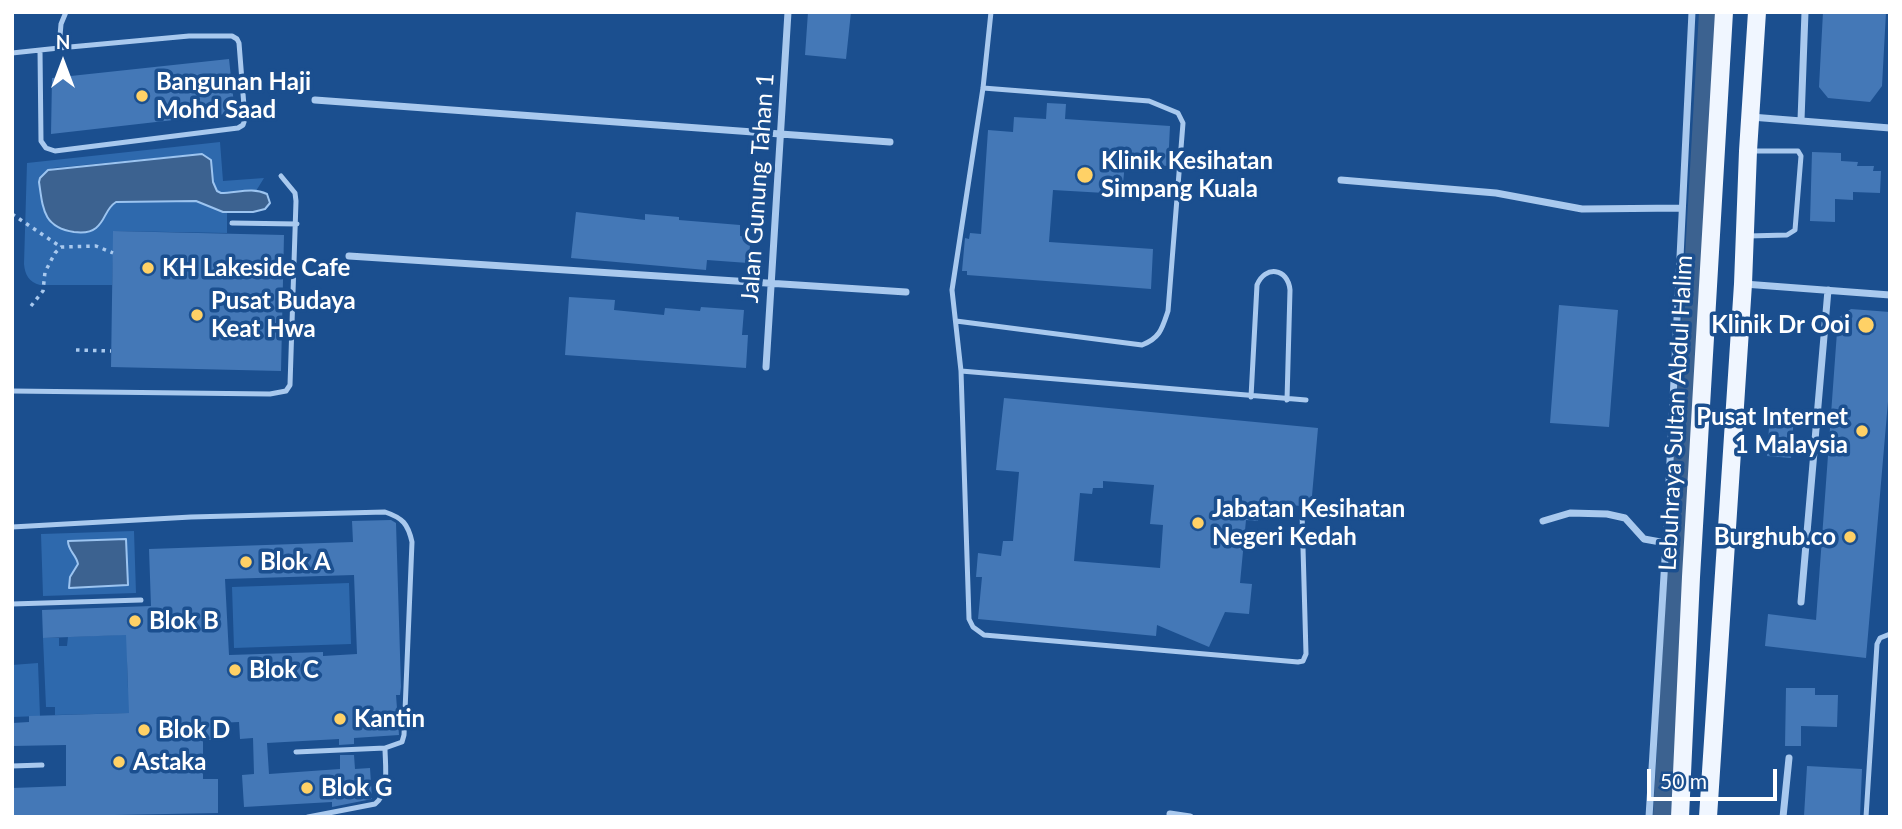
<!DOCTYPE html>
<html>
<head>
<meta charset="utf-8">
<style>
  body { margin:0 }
  #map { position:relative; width:1902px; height:829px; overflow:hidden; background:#1b4f8f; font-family:Lato,sans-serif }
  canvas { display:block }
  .frame { position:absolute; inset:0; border:14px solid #fff; pointer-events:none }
  .north { position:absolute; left:28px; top:28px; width:70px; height:70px; -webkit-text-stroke:5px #1b4f8f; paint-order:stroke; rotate:0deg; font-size:19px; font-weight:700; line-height:28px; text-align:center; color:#fff }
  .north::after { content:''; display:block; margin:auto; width:24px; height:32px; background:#fff; clip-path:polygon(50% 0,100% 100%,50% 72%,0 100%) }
  .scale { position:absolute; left:1647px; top:769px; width:130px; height:32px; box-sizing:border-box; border:4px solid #fff; border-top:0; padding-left:9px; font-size:21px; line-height:24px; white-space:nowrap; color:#fff; -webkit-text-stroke:5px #1b4f8f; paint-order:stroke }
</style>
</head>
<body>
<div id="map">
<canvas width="1902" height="829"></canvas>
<div class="frame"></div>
<div class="north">N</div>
<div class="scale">50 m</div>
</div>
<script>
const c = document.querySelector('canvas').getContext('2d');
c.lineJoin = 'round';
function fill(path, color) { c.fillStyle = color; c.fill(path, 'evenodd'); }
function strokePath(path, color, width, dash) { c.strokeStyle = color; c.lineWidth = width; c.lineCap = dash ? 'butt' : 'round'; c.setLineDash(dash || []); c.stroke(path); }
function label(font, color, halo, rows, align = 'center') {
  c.font = font + ' Lato,sans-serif'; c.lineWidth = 7; c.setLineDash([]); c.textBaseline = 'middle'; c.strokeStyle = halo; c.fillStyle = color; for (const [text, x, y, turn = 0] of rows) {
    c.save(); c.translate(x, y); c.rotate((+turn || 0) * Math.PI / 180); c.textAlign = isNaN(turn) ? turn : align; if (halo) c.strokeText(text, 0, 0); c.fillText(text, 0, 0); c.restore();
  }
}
fill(new Path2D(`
  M220,142L223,181L264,178L256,191L226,193L217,191L197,154L53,168L48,170L39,182L43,204L51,224L88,232C103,226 103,210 116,202L196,201L227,212V233L114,231L112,285H40C29,282 25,275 24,264L27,163Z
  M134,531L136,593L43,596L41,534Z
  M349,583L351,644L234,648L232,587Z
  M168,633L127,660L128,689L170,687L171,712L55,715V707H46L43,638H59V646H67L68,637Z
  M38,663L40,716L12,717V665Z`), '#2e69ad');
const water = new Path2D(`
  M202,154L211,160L213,182L217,191L221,193C237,193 252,187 267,194L270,203L265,209L253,212H223L196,201L116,202C105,209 106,220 96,228C90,233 82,233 74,232C43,227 43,209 39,182L40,178L48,170Z
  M126,539L128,585L69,588L70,577L78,564C76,554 68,551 68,541Z`);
fill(water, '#3c6290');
strokePath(water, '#9cc4f0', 2);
strokePath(new Path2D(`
  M1662,817L1708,12`), '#3c6290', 18);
fill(new Path2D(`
  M808,12H851L846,59L805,55Z
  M1823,12H1886L1882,86L1870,102L1828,98L1819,87Z
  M229,59L235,113L51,134L52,78Z
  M1047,103L1066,104L1065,119L1170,126L1168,166L1125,163L1122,194L1053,190L1049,242L1153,249L1151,289L967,275V271H962L965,238L969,239L970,233L981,234L988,130L1013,132L1014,117L1046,119Z
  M1812,152L1841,153V161L1858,162L1857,166H1874L1873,171H1881L1880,193L1853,192V200L1835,199V222L1810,221Z
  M576,212L645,220V214L679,217V220L740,225V236L751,237L748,263L707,260L706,270L571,258Z
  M113,231L284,235L281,371L111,367Z
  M569,297L615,300L614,310L664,315L665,308L700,311L701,307L744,310L742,335H748L746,368L565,355Z
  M1559,305L1618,310L1609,427L1550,423Z
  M1851,309L1890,312V378L1866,658L1765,646L1768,614L1816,620L1838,318Z
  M1004,398L1318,428L1311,507L1260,502L1258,521L1246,520L1240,583L1252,584L1249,614L1225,612L1209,647L1157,625L1156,636L978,619L982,577H976L978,553L1001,556L1003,541H1013L1019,472L996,470ZM1103,481L1154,485L1150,524L1163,525L1160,568L1074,561L1080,493L1092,494L1093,488H1103Z
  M1770,413L1794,415L1791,458L1767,456Z
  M391,520L396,523L401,687L400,695H396L399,735L354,738V744L339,745V739L267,743L269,774L340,769V755H354L355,769L370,768L372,799L332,807V802L244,807L242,775L254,774L253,738L240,739L239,722L217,723V740H203V779H218V813L12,817V788L66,786V745L12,746V723L29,722V716L129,713L126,635L43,638L42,610L151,606L149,549L353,542L352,521ZM354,575L357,654L323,656V652L229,655L225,579Z
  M1786,688H1815V695H1838L1837,727L1801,726V746H1785Z
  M1807,766L1862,769L1860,817L1804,816Z`), '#4478b7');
strokePath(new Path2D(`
  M12,214L61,247
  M31,306L43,291L45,272L55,253L61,247L96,246L113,253
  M76,350L111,351`), '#a9c9ee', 3.5, [3.5, 5]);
strokePath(new Path2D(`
  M991,12L983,88L952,290L961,371L969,619L973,627L984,635L1298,662L1303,661L1306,654L1302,512
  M59,48L61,24L66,12
  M12,53L59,48L189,36H232L237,39L239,43L245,119L243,125L238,128L55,151L46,148L41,141L40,50
  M232,223L297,224
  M1748,236L1787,235L1795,230L1801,156L1798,151H1751
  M956,321L1142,345C1160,338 1162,329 1168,311L1183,123L1178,113L1149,101L983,88
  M961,371L1306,400
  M12,391L270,394L286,391L290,385L296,201L295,193L281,176
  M1251,397L1257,285C1265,265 1288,268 1290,290L1287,400
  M12,527L191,517L385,512C403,518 408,524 412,542L404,735L402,742L385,748L296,752
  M12,604L141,600
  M12,766L42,765
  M308,817L375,804C390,793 385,764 385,748
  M1866,817L1877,644L1880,638L1890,634`), '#a9c9ee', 5);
strokePath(new Path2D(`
  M315,100L890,142
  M1751,117L1890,128
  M1801,120L1805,12
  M1341,180L1496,193L1582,209L1682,208
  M349,256L906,292
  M1744,284L1890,295
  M766,367L788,12
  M1543,521L1570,513L1607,514L1625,518L1644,539L1666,543
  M1801,602L1828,290
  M1170,814L1190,817
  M1649,817L1666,543L1692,12
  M1783,817L1789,758`), '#a9c9ee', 7);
strokePath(new Path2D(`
  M1680,817L1691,577L1724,12
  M1708,817L1743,284L1748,151L1757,12`), '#f0f6ff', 18);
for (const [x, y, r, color] of [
  [142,96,7,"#ffd166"],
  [1085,175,9,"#ffd166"],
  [148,268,7,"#ffd166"],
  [197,315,7,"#ffd166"],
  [1866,325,9,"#ffd166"],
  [1862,431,7,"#ffd166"],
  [1198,523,7,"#ffd166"],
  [1850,537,7,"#ffd166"],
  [246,562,7,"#ffd166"],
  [135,621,7,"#ffd166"],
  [235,670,7,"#ffd166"],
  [340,719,7,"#ffd166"],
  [144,730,7,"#ffd166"],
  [119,762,7,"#ffd166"],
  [307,788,7,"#ffd166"]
]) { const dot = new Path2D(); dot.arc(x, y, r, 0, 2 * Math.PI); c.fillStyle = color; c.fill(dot); strokePath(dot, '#1b4f8f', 2.5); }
label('bold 24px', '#fff', '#1b4f8f', [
  ["Bangunan Haji",156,82],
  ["Mohd Saad",156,110],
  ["Klinik Kesihatan",1101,161],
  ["Simpang Kuala",1101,189],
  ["KH Lakeside Cafe",162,268],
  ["Pusat Budaya",211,301],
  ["Keat Hwa",211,329],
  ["Klinik Dr Ooi",1850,325,"right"],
  ["Pusat Internet",1848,417,"right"],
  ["1 Malaysia",1848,445,"right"],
  ["Jabatan Kesihatan",1212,509],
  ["Negeri Kedah",1212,537],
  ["Burghub.co",1836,537,"right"],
  ["Blok A",260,562],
  ["Blok B",149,621],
  ["Blok C",249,670],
  ["Kantin",354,719],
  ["Blok D",158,730],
  ["Astaka",133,762],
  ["Blok G",321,788]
], 'left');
label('24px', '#fff', '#1b4f8f', [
  ["Jalan Gunung Tahan 1",758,188,-86],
  ["Lebuhraya Sultan Abdul Halim",1676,413,-87]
]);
</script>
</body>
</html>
